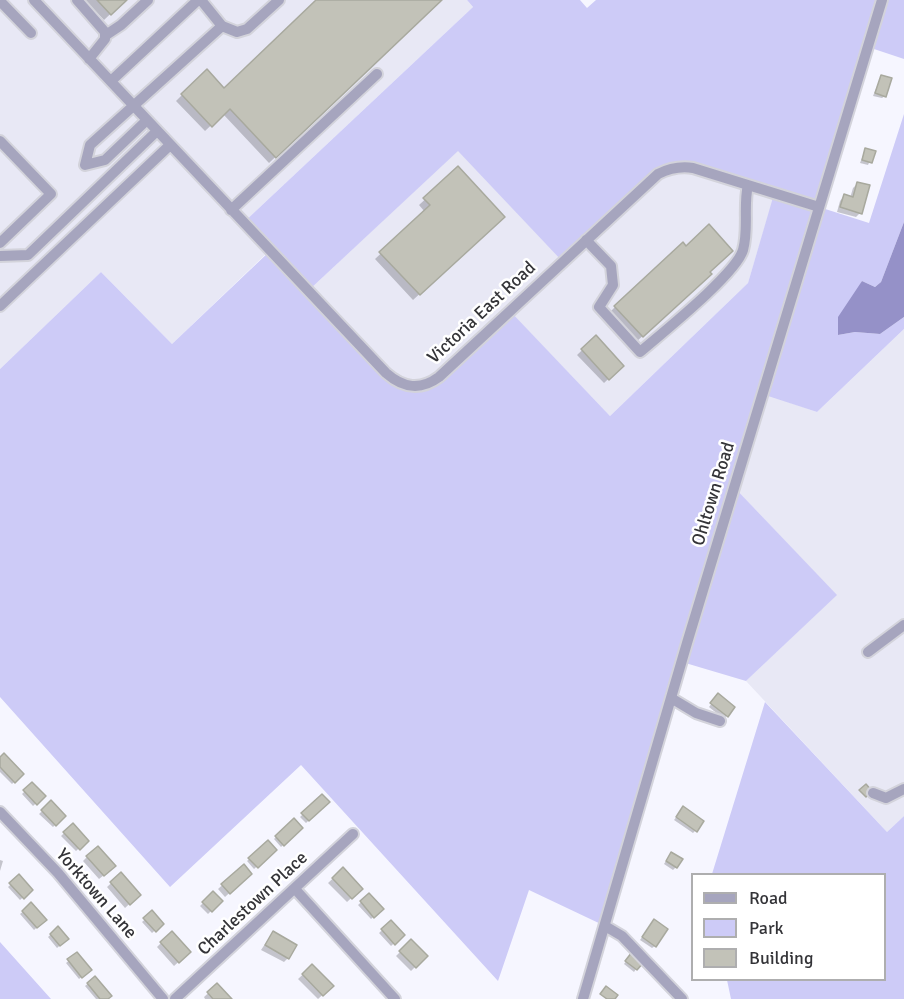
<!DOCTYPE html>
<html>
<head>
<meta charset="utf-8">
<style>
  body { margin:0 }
  #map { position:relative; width:904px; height:999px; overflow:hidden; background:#f6f6ff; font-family:Signika,sans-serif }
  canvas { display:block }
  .legend { position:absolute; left:691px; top:873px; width:195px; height:108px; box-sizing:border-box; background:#fff; border:2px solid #aeaeaf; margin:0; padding:8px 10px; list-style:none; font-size:18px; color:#343438 }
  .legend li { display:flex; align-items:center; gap:12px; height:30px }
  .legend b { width:30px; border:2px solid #aeaeaf }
</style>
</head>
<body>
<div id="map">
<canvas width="904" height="999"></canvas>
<ul class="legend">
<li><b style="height:8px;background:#a6a5be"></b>Road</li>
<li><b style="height:16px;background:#cdcbf7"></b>Park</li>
<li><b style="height:16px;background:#c2c2b8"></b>Building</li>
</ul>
</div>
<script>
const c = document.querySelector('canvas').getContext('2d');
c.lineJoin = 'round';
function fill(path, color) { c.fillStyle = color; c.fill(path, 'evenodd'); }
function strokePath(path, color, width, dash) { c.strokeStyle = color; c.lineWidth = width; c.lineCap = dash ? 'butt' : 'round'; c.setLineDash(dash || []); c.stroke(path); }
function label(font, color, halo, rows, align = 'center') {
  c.font = font + ' Signika,sans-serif'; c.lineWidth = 5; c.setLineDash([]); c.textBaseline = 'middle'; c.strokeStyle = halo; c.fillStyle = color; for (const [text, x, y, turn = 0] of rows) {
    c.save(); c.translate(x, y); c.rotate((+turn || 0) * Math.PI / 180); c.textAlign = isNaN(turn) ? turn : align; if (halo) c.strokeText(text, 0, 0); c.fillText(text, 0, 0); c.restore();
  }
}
fill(new Path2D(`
  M0,0H467L473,7L244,222L270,250L172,344L101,272L0,369Z
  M458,150L563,261L658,174L676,167L775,193L748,283L610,416L509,311L439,377L402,385L308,291Z
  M904,329V816L887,832L746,681L836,595L734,487L762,393L817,412Z`), '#e8e8f5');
fill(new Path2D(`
  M467,0H580L587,8L596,0H904V59L868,47L819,207L869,223L904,114V222L881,282L875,287L862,281L838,335L855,332L880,334L904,317V329L817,412L762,394L734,487L837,595L746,681L682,662L605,926L529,890L498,981L301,765L170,887L0,697V369L101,272L172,344L270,251L243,223L473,7ZM458,151L563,262L667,170L693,168L774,194L748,283L610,416L509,310L426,384L396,381L308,291Z
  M765,702L887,832L904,816V999H731L727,980H884V874H712Z
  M0,942L51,999H0Z`), '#cdcbf7');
fill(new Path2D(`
  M904,222V317L880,334L855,332L838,335V317L862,281L875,287L881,282Z`), '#9591c8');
fill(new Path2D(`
  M85,0H125L104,20Z
  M319,0H440L269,163L223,114L205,131L176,101L206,71L224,90Z
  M881,76L885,96L882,98L873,96Z
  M865,150L874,152L868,165L860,163Z
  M458,169L497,223L413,300L375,259L425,212L419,205Z
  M858,183L860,213L856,217L837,212L840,201L844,196L850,198L853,188Z
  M708,272L704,280L636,342L609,313L615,307Z
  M596,337L622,366L604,383L577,355Z
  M716,698L733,707L724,719L709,707Z
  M0,759L22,774L12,784L0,772Z
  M32,784L44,796L33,806L22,794Z
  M322,796L328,802L306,823L300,817Z
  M51,803L64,816L53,827L39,814Z
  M681,811L695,831L693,833L674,820Z
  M294,820L301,828L281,847L274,839Z
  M73,825L87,841L76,851L61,836Z
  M268,842L275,850L254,869L247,861Z
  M669,856L676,867L673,870L664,864Z
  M87,857L109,871L99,879L83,861Z
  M0,860L3,861L0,871Z
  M243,866L250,874L225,897L218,889Z
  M343,869L361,889L347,902L328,883Z
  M121,874L139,895L125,908L107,887Z
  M19,877L31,890L20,900L8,887Z
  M213,893L221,901L208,914L200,906Z
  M369,895L382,909L371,919L358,905Z
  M31,905L45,920L34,930L20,914Z
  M152,913L162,924L152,933L142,922Z
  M391,922L403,935L391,946L379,933Z
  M652,924L655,946L652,948L640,940Z
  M58,928L67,939L57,948L48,937Z
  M273,932L288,958L284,962L261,950Z
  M411,941L426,956L411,971L396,956Z
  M161,943L185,956L174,966L157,947Z
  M77,954L90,970L79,979L66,963Z
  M629,957L636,969L634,972L624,964Z
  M312,966L332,986L318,999L298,979Z
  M95,978L107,999H96L85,986Z
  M217,985L230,999H205L204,997Z`), '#0003');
const building = new Path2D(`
  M97,0H127L111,15Z
  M316,0H442L276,158L230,109L212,127L181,94L207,69L224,88Z
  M881,75L892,78L886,97L875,93Z
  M865,148L876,151L872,163L862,160Z
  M458,166L505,217L420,295L379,252L430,205L423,198Z
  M857,182L870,185L862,214L840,207L844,194L853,197Z
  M709,224L733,251L710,272L712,274L643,337L614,306L683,242L686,246Z
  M596,335L624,366L609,380L581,349Z
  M718,693L735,707L728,717L710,703Z
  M4,753L24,774L15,783L0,767V757Z
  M32,782L46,796L37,805L23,790Z
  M866,784L872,791L866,797L859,790Z
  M322,794L330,802L309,821L301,813Z
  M51,800L66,816L56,826L41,810Z
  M683,806L704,821L697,832L676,817Z
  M294,818L303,828L284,846L275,836Z
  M73,823L89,841L80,850L63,832Z
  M268,840L277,850L258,868L248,858Z
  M98,846L116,866L104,876L86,856Z
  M671,852L683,859L677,868L666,861Z
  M244,864L252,874L230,894L221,884Z
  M343,867L363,889L352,899L332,878Z
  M121,872L141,895L130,905L110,882Z
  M19,874L33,890L24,899L9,883Z
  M213,891L223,901L212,912L202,902Z
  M369,893L384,909L374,918L360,901Z
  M31,902L47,920L37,928L22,911Z
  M152,910L164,924L156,932L143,918Z
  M654,919L668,929L656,947L642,937Z
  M391,920L405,935L395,945L381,929Z
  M58,926L69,939L60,946L50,934Z
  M172,931L191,952L179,963L160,942Z
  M273,931L297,945L289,959L265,945Z
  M411,939L428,956L416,968L399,951Z
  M77,952L92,970L82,978L67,959Z
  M632,952L644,962L637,970L625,961Z
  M312,964L334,986L323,996L302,974Z
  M95,976L112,996L108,999H100L87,983Z
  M217,983L232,999H213L207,992Z
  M606,986L618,995L615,999H607L600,994Z`);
fill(building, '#c2c2b8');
strokePath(building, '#a8a99e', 1.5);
const minor = new Path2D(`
  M34,0L386,373C403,388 420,391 439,377L658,174C670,168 680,166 693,168L819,207
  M77,0L105,32V39L89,59
  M201,0L222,26L237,32L247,29L279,0
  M0,1L31,33
  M106,35L121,25L148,0
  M111,81L198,0
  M147,120L105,160L85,165L90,145L222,26
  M0,141L51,194L0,243
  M231,210L377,74
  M586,240L611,266L613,285L599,307L640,352C662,333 736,274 743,250C749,229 743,206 748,185
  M0,256L28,255L157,131
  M0,306L170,145
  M868,652L904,625
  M671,698L696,713L720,721
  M873,793L886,798L904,789
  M0,812L58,873L163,999
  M295,889L395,999
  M605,926L622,936L682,999
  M175,999L353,834
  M583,999L687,643L882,0`);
strokePath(minor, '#d3d3db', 14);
strokePath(minor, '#a6a5be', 10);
label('18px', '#343438', '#fff', [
  ["Victoria East Road",482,313,-43],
  ["Ohltown Road",714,494,-73],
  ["Yorktown Lane",96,894,49],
  ["Charlestown Place",253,904,-43]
]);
</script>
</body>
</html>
